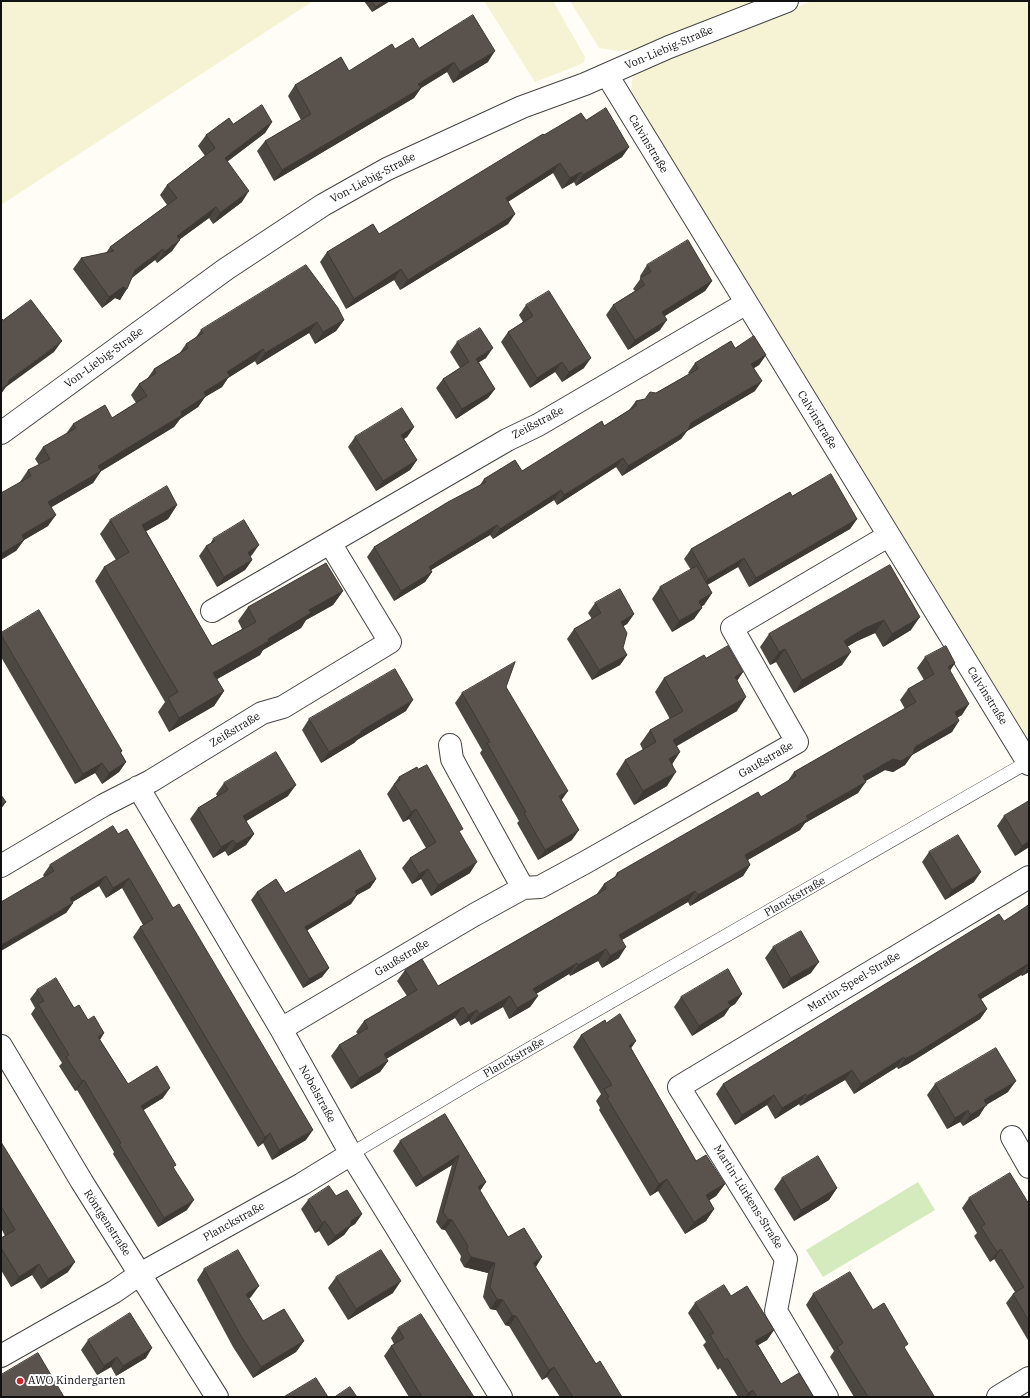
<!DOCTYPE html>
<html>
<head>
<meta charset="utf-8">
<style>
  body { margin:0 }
  #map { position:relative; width:1030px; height:1398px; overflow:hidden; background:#fffdf5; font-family:"IBM Plex Serif",serif }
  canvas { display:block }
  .frame { position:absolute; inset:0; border:2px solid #111; pointer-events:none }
</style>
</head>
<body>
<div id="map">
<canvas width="1030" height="1398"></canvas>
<div class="frame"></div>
</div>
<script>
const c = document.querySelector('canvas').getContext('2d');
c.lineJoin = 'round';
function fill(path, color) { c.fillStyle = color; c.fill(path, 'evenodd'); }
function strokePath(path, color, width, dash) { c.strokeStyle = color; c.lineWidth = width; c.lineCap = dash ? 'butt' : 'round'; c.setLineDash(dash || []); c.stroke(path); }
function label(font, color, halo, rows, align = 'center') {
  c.font = font + ' "IBM Plex Serif",serif'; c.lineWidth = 4; c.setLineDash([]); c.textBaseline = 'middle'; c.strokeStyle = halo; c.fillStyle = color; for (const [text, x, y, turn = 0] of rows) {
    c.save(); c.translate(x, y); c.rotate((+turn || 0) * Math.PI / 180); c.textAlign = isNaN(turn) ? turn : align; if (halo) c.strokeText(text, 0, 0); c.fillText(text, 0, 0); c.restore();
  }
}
fill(new Path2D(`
  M1,1H313L1,205Z
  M484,1H553L585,57L584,63L535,82Z
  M570,1H762L643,48L618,51L599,48Z
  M812,1H1029V742L1023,736L630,100L633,74Z`), '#f6f3d4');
fill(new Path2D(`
  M918,1182L935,1210L823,1277L806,1250Z`), '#d5ebbd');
const service = new Path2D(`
  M351,1154L475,1080L1028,762`);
const minor = new Path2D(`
  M607,75L1029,764
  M1,433L226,269L323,205L387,169L522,107L585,84L669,47L787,1
  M212,611L507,440L538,425L745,304
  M450,745L452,759L459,772L523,888
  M138,787L281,1029L351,1154L501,1397
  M1,866L104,805L151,781L262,713L283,707L390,642L330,543
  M281,1029L474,915L523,888L540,887L586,862L797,742L732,628L888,536
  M1,1046L82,1182L217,1397
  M1012,1137L1029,1167
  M1,1356L114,1292L140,1274L302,1184L351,1154
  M827,1397L776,1311L786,1259L679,1087L1029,877
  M998,1397L1029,1378`);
strokePath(service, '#444', 14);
strokePath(minor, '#444', 24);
strokePath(service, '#fff', 13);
strokePath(minor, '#fff', 22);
fill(new Path2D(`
  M364,1H390L372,12Z
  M419,48L488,62L453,83L447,72L421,88L414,98L274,181L257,151L265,141L301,120L288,96L295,85L349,71L395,49Z
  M586,120L629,147L622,157L576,186L574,182L562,189L553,173L508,202L515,214L508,224L400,290L394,280L346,309L320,262L327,252L379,234L544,135Z
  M272,122L265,133L227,162L242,202L213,224L209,218L179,240L172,251L157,263L155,260L132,278L120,300L115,298L102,308L73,269L81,258L106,253L110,247L167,205L160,195L167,185L205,156L198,146L206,135L233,124Z
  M647,265L712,281L705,291L665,316L660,330L628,350L606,315L613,305L635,291L633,289L641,278L640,276Z
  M526,305L584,368L562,382L555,372L530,388L501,342L508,332L523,322L519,315Z
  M344,320L336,331L315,344L309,333L257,365L255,361L228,378L222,387L205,397L198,407L180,419L174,427L101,471L93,483L51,507L48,526L24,540L16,551L20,482L28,470L39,465L35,459L43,447L65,435L73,424L112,418L136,403L131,395L139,384L147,379L154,369L179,354L186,344L196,337L201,330Z
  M457,342L486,358L479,362L495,389L488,398L456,419L436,388L443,379L460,368L450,352Z
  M735,348L766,355L759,365L754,368L755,391L687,431L681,439L622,476L616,467L557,505L554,500L493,539L490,535L431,570L432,572L425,582L394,601L367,557L374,547L480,485L484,479L522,471L604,426L629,410L636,401L645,399L656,393L689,374L688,373L695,363Z
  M414,427L407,437L404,439L417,460L410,470L376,491L348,447L355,437Z
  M792,496L857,519L850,529L749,587L738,567L707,585L712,593L704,605L702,606L694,619L672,632L652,599L660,587L691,570L684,559L691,549Z
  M177,505L168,519L146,531L212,646L242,629L238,621L248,607L343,591L333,605L306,620L301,628L263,650L260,655L217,679L224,691L214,706L169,732L158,712L165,702L95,581L104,567L116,560L100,534L110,520Z
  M213,539L252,555L250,556L252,560L245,570L217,587L199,556L206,546L210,544Z
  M890,565L911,630L883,647L875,633L857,641L847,647L842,665L794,693L776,662L770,665L760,647L769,634Z
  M595,603L634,614L627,624L623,626V648L627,655L620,665L592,680L567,639L574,629L592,619L588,613Z
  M1,633L122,751L121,753L126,762L119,772L102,784L95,773L75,784L1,657Z
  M925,657L955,663L950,670L962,715L957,717L952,732L912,755L905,765L893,772L885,770L865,781L858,793L805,823L800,830L748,860L750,865L743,876L690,906L688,902L622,940L619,958L602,968L598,961L570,976L569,974L536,994L538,996L530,1007L509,1019L503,1007L471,1025L469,1021L460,1026L455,1018L386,1059L388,1061L380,1072L351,1089L331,1056L339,1045L358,1034L356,1032L364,1021L407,996L397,981L405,970L438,986L596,895L604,884L614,878L617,873L761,797L787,782L794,772L905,709L900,700L908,689L924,680L917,668Z
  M706,658L743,672L737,681V711L677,746L667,786L634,805L616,774L625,760L643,750L640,744L650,730L670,719L655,692L664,678Z
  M506,687L561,800L572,840L538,860L517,823L519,821L480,753L482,750L455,703L462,693Z
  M406,711L357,740L354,743L321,763L302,730L309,719Z
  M399,777L460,833L470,873L431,896L421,879L412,884L402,868L410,858L426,848L409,819L403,822L387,794Z
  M224,783L288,796L246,821L254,834L246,845L228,856L225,851L213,858L190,819L198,808L217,796L216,794Z
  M1029,801V847L1015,856L997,826L1004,816Z
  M113,826L306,1140L272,1160L263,1143L258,1147L133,937L140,927L143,925L122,888L106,898L99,886L72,902L73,903L66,913L43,875L50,865Z
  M929,852L974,882L945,900L922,862Z
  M376,879L370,888L357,895L351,904L307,930L329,968L322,977L303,988L251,900L257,892L285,893Z
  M1029,905V972L1022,976L1021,975L981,999L987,1009L980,1019L908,1064L898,1069L897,1067L854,1094L845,1080L800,1106L799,1104L775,1119L767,1105L735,1125L716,1094L723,1084L1004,921Z
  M773,947L811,973L783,989L765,958Z
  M37,990L74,1008L104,1033L100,1040L128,1084L163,1098L143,1110L174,1168L187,1210L158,1227L113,1154L114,1152L77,1090L75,1091L59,1066L62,1063L31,1014L35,1008L30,999Z
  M742,994L735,1004L730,1007L724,1016L692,1036L674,1007L681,997Z
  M606,1023L631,1048L696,1161L725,1184L716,1196L709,1200L714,1209L706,1221L685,1234L658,1191L650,1196L599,1110L600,1108L596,1101L601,1094L573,1047L581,1035Z
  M935,1084L1008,1092L986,1105L979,1116L963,1126L960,1122L947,1129L927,1095Z
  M445,1114L486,1182L480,1191L508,1237L536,1267L596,1364L622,1397H560L547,1377L542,1380L509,1326L505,1325L496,1310L490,1309L483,1297L488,1273L464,1267L460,1260L461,1256L445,1230L441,1229L436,1222L452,1165L416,1187L393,1151L400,1141Z
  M1,1142L68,1272L41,1289L32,1275L11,1287L1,1270V1238L5,1236L1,1228Z
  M782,1178L837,1188L829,1200L794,1221L774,1189Z
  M336,1196L362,1214L355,1224L350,1227L344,1235L328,1246L319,1231L315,1233L301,1209L308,1200Z
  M969,1198L1029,1204V1342L1006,1303L1013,1294L1015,1292L994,1259L990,1262L974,1236L977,1233L962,1208Z
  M204,1269L251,1297L249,1298L263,1321L304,1341L296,1352L253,1378L233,1347L197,1280Z
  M336,1277L393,1293L348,1320L328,1288Z
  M813,1294L873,1310L934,1396L933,1397H854L830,1357L834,1351L806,1305Z
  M731,1296L774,1330L767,1340L758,1345L781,1384L813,1396V1397H738L720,1368L718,1370L703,1345L706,1342L688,1313L695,1303Z
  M398,1328L474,1397H409L384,1356L391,1346L394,1344L391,1338Z
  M88,1340L146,1358L116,1376L111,1367L97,1375L81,1350Z`), '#4d4742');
fill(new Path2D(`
  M385,1H390L372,12L376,7Z
  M495,51L488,62L453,83L460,72Z
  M454,62L447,72L421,88L414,98L274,181L282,170L418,84Z
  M272,122L265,133L217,169L225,158Z
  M629,147L622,157L576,186L583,175Z
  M560,163L553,173L498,208L506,198Z
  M581,172L574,182L562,189L570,178Z
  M249,191L242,202L213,224L220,213Z
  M216,207L209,218L169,247L177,236Z
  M515,214L508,224L400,290L408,280Z
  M180,240L172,251L157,263L164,252Z
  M163,249L155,260L127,281L135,270Z
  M401,269L394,280L346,309L354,299Z
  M712,281L705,291L655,322L662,312Z
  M123,287L127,289L120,300L115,298L102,308L109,297Z
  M344,320L336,331L315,344L323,332Z
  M667,320L660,330L628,350L635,340Z
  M317,322L309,333L257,365L265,353Z
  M62,341L54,352L6,387L1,394V389L9,380Z
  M493,348L486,358L470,368L476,359Z
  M263,349L255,361L228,378L222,387L205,397L198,407L180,419L174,427L90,478L98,466L181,412L227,372Z
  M766,355L759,365L744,374L751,364Z
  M591,358L584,368L562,382L569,372Z
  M562,362L555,372L530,388L537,378Z
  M762,381L755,391L687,431L681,439L622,476L628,466L691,423Z
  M495,389L488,398L456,419L462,409Z
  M414,427L407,437L394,445L401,435Z
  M623,458L616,467L557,505L564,495Z
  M417,460L410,470L376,491L383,481Z
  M101,471L93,483L40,514L48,502Z
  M561,490L554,500L493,539L500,529Z
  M177,505L168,519L132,539L142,525Z
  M56,515L48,526L24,540L16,551L1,560V554L22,535Z
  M857,519L850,529L749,587L756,578Z
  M497,525L490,535L431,570L429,567L438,561Z
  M259,545L252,555L241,562L248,552Z
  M744,558L738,567L702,588L708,579Z
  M252,560L245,570L217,587L224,577Z
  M432,572L425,582L394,601L401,591Z
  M343,591L333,605L306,620L301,628L263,650L260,655L203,687L213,673L268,639L309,610Z
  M712,593L704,605L691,612L699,601Z
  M702,608L694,619L672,632L679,621Z
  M634,614L627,624L614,632L621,622Z
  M920,617L911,630L883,647L892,634Z
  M884,620L875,633L857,641L835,654L844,641L865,628Z
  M785,649L776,662L770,665L779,652Z
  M851,652L842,665L794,693L802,680Z
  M627,655L620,665L592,680L599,670Z
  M955,663L948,674V667Z
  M743,672L733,686L735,677Z
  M224,691L214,706L169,732L179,718Z
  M746,697L737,711L664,753L673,740Z
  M413,700L406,711L357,740L354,743L321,763L329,752L361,731Z
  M969,704L962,715L947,724L955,712Z
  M959,721L952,732L912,755L905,765L893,772L885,770L855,787L863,776Z
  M680,752L671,766L669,759Z
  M126,762L119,772L102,784L109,773Z
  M102,763L95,773L75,784L83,774Z
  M676,772L667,786L634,805L643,791Z
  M866,782L858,793L805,823L800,830L737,866L745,855L806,816Z
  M296,785L288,796L235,828L243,816Z
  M568,791L561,801L559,796Z
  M6,802L1,809V805Z
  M416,809L409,819L403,822L411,812Z
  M579,830L572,840L538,860L545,850Z
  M254,834L246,845L228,856L236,844Z
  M233,840L225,851L213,858L221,847Z
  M1029,841V847L1015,856L1022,846Z
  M477,862L470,873L431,896L438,885Z
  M750,865L743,876L690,906L698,895Z
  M428,869L421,879L412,884L419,874Z
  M981,872L974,882L945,900L952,890Z
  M106,876L99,886L63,908L70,898Z
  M129,878L122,888L106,898L113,888Z
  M376,879L370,888L348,900L355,891Z
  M695,891L688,902L611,946L619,935Z
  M357,895L351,904L298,936L305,927Z
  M73,903L66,913L1,951V945Z
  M626,947L619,958L602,968L610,956Z
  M606,949L598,961L570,976L578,965Z
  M819,962L811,973L783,989L791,978Z
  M577,963L569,974L526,1000L533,989Z
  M1028,964L1021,975L971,1005L978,995Z
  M1029,966V972L1022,976Z
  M329,968L322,977L303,988L309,979Z
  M742,994L735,1004L730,1007L724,1016L692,1036L699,1026L728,1002Z
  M510,996L503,1007L471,1025L479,1014Z
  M538,996L530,1007L509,1019L517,1008Z
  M463,1007L455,1018L376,1065L384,1054Z
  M987,1009L980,1019L908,1064L898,1069L905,1059Z
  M477,1010L469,1021L460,1026L468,1015Z
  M104,1033L98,1042V1037Z
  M636,1041L628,1053L629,1045Z
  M904,1057L897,1067L854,1094L861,1084Z
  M388,1061L380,1072L351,1089L359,1078Z
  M852,1070L845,1080L800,1106L807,1096Z
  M84,1080L77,1090L75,1091L82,1081Z
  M1016,1081L1008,1092L986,1105L979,1116L963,1126L970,1115L984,1100Z
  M170,1088L163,1098L134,1116L141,1106Z
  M806,1094L799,1104L775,1119L782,1108Z
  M774,1095L767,1105L735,1125L742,1115Z
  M968,1110L960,1122L947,1129L955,1118Z
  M313,1130L306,1140L272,1160L279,1150Z
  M270,1133L263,1143L258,1147L265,1137Z
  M459,1155L452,1165L416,1187L423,1178Z
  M667,1179L658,1191L650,1196L659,1184Z
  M486,1182L479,1192L478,1187Z
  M725,1184L716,1196L698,1208L706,1195Z
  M837,1188L829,1200L794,1221L801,1210Z
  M194,1200L187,1210L158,1227L164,1218Z
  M714,1209L706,1221L685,1234L694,1222Z
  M362,1214L355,1224L350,1227L344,1235L328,1246L335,1236L351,1221Z
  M448,1219L452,1220L445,1230L441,1229Z
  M325,1221L319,1231L315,1233L322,1223Z
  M1001,1249L994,1259L990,1262L997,1252Z
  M471,1257L495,1263L488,1273L464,1267Z
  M542,1257L536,1267L533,1263Z
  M75,1262L68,1272L41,1289L48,1279Z
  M39,1264L32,1275L11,1287L19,1277Z
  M401,1281L393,1293L348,1320L356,1309Z
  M259,1286L251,1297L239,1305L246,1294Z
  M497,1299L503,1300L496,1310L490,1309Z
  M512,1315L516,1316L509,1326L505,1325Z
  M774,1330L767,1340L748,1351L755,1341Z
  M304,1341L296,1352L253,1378L261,1367Z
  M152,1348L146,1358L116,1376L123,1366Z
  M117,1357L111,1367L97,1375L104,1366Z
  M554,1367L547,1377L542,1380L549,1370Z
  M753,1390L748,1397H746L748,1393Z`), '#3f3936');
const building = new Path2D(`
  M372,1H385L376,7Z
  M473,15L495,51L460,72L454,62L418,84L421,88L282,170L265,141L311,114L295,85L341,57L349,71L392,44L395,49L413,38L419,48Z
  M262,105L272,122L225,158L249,191L220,213L216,207L177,236L180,240L164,252L163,249L135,270L127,289L123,287L109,297L81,258L114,251L110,247L177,198L167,185L215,148L206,135L229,118L233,124Z
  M606,108L629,147L583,175L581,172L570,178L560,163L506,198L515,214L408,280L401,269L354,299L327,252L373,224L379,234L543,134L544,135L581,113L586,120Z
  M688,240L712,281L662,312L667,320L635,340L613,305L645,285L640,278L651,272L647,265Z
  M306,265L338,308L344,320L323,332L317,322L265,353L263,349L227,372L230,376L204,392L206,396L181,412L182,415L98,466L101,471L48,502L56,515L22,535L24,540L1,554V493L31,476L28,470L50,459L43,447L76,428L73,424L105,405L112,418L147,396L139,384L156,373L154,369L188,348L186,344L203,333L201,330Z
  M549,291L591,358L569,372L562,362L537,378L508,332L533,316L526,305Z
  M31,300L62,341L9,380L8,384L1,389V318L3,320Z
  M480,328L493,348L476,359L495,389L462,409L443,379L469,362L457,342Z
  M754,336L766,355L751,364L762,381L691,423L688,430L628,466L623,458L564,495L561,490L500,529L497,525L438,561L429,567L432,572L401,591L374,547L448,502L486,482L484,479L515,460L522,471L602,421L604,426L636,406V401L645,399L650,392L656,393L698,369L695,363L731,341L735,348Z
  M402,408L414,427L401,435L417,460L383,481L355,437Z
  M831,474L857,519L756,578L744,558L708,579L691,549L790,492L792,496Z
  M167,486L177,505L142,525L212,646L256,622L248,607L326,563L343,591L309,610L311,613L268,639L269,641L213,673L224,691L179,718L168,698L178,692L104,567L129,552L110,520Z
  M244,520L259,545L248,552L252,560L224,577L206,546L215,541L213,539Z
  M890,565L920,617L892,634L884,620L865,628L844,641L851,652L802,680L785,649L779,652L769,634Z
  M697,566L712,593L699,601L702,608L679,621L660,587Z
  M620,589L634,614L621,622L627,633L623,648L627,655L599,670L574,629L601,613L595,603Z
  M39,610L122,751L120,752L126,762L109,773L102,763L83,774L1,635V633Z
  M728,646L743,672L735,677L746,697L673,740L680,752L669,759L676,772L643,791L625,760L656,742L650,730L683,711L664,678L704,655L706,658Z
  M946,646L955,663L948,667L969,704L955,712L959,721L915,747L913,754L901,761L893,759L863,776L866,782L806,816L808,819L745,855L750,865L698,895L695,891L619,935L626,947L610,956L606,949L578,965L577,963L533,989L538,996L517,1008L510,996L479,1014L477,1010L468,1015L463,1007L384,1054L388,1061L359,1078L339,1045L368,1028L364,1021L417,990L405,970L422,959L438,986L606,889L604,884L618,875L617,873L758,792L761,797L796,776L794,772L916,702L908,689L934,674L925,657Z
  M515,662L506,687L568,791L559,796L579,830L545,850L524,813L526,812L487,743L490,742L462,693Z
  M395,669L413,700L361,731V733L329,752L309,719Z
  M276,752L296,785L243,816L254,834L236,844L233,840L221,847L198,808L228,790L224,783Z
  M427,765L463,829L459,831L477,862L438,885L428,869L419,874L410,858L436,842L416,809L411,812L394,784L400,780L399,777L417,767L418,769Z
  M1,795L6,802L1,805Z
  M1029,801V841L1022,846L1004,816Z
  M113,826L118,834L127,829L173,908L179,904L313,1130L279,1150L270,1133L265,1137L140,927L153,919L129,878L113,888L106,876L70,898L73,903L1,945V902L54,871L50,865Z
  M958,835L981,872L952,890L929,852Z
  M360,850L376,879L355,891L357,895L305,927L329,968L309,979L257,892L276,879L285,893Z
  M1029,905V966L1028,964L978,995L987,1009L915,1054L905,1059L904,1057L861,1084L852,1070L807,1096L806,1094L782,1108L774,1095L742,1115L723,1084L999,914L1004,921Z
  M801,931L819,962L791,978L773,947Z
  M728,969L742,994L728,1002L731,1006L699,1026L681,997Z
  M56,978L74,1008L79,1005L88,1020L94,1016L104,1033L98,1037L128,1084L157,1066L170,1088L141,1106L176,1165L173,1167L194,1200L164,1218L119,1144L121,1143L84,1080L82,1081L66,1057L69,1055L38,1004L44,1001L37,990Z
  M620,1014L636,1041L629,1045L696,1161L706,1155L725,1184L706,1195L714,1209L694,1222L667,1179L659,1184L607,1098L609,1097L604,1089L612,1085L581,1035L605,1020L606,1023Z
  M996,1048L1016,1081L984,1100L987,1105L970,1115L968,1110L955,1118L935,1084Z
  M445,1114L486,1182L478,1187L508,1237L524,1228L542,1257L533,1263L596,1364L600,1361L622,1397H573L554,1367L549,1370L516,1316L512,1315L503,1300L497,1299L490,1287L495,1263L471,1257L467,1250L468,1246L452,1220L448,1219L443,1212L459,1155L423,1178L400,1141Z
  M1,1142L75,1262L48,1279L39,1264L19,1277L1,1248V1238L15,1230L1,1206Z
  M818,1156L837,1188L801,1210L782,1178Z
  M1010,1173L1029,1204V1321L1013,1294L1024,1287L1001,1249L997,1252L981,1227L985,1224L969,1198Z
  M329,1186L336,1196L347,1190L362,1214L351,1221V1225L335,1236L325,1221L322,1223L308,1200Z
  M238,1250L259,1286L246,1294L263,1321L284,1309L304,1341L261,1367L241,1336L204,1269Z
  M381,1250L401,1281L356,1309L336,1277Z
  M850,1272L873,1310L884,1303L908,1344L904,1347L934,1396L933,1397H868L837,1347L843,1343L813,1294Z
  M724,1285L731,1296L747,1286L774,1330L755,1341L781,1384L799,1373L813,1396L812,1397H757L753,1390L748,1393L727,1358L725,1360L710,1335L714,1333L695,1303Z
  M130,1313L152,1348L123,1366L117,1357L104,1366L88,1340Z
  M421,1314L474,1397H422L391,1346L404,1338L398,1328Z
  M38,1353L64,1397H1V1375Z
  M316,1378L328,1397H284Z
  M350,1387L357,1397H335Z`);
fill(building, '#5a524d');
strokePath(building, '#3f3936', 1);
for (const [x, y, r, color] of [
  [20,1381,4,"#c4262e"]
]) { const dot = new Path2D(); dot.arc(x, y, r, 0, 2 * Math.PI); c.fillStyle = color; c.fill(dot); strokePath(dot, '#fff', 1.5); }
label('11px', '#111', '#fff', [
  ["Von-Liebig-Straße",669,48,-23],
  ["Calvinstraße",648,144,59],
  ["Von-Liebig-Straße",373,178,-28],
  ["Von-Liebig-Straße",104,358,-36],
  ["Calvinstraße",817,420,59],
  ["Zeißstraße",538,423,-28],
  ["Calvinstraße",987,696,58],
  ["Zeißstraße",235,730,-31],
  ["Gaußstraße",766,760,-30],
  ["Planckstraße",795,897,-30],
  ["Gaußstraße",402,958,-31],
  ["Martin-Speel-Straße",854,982,-31],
  ["Planckstraße",514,1058,-30],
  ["Nobelstraße",317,1094,61],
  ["Martin-Lürkens-Straße",748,1197,58],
  ["Planckstraße",234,1222,-29],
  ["Röntgenstraße",107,1223,57]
]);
label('11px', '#111', '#fff', [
  ["AWO Kindergarten",28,1381]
], 'left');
</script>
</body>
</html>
